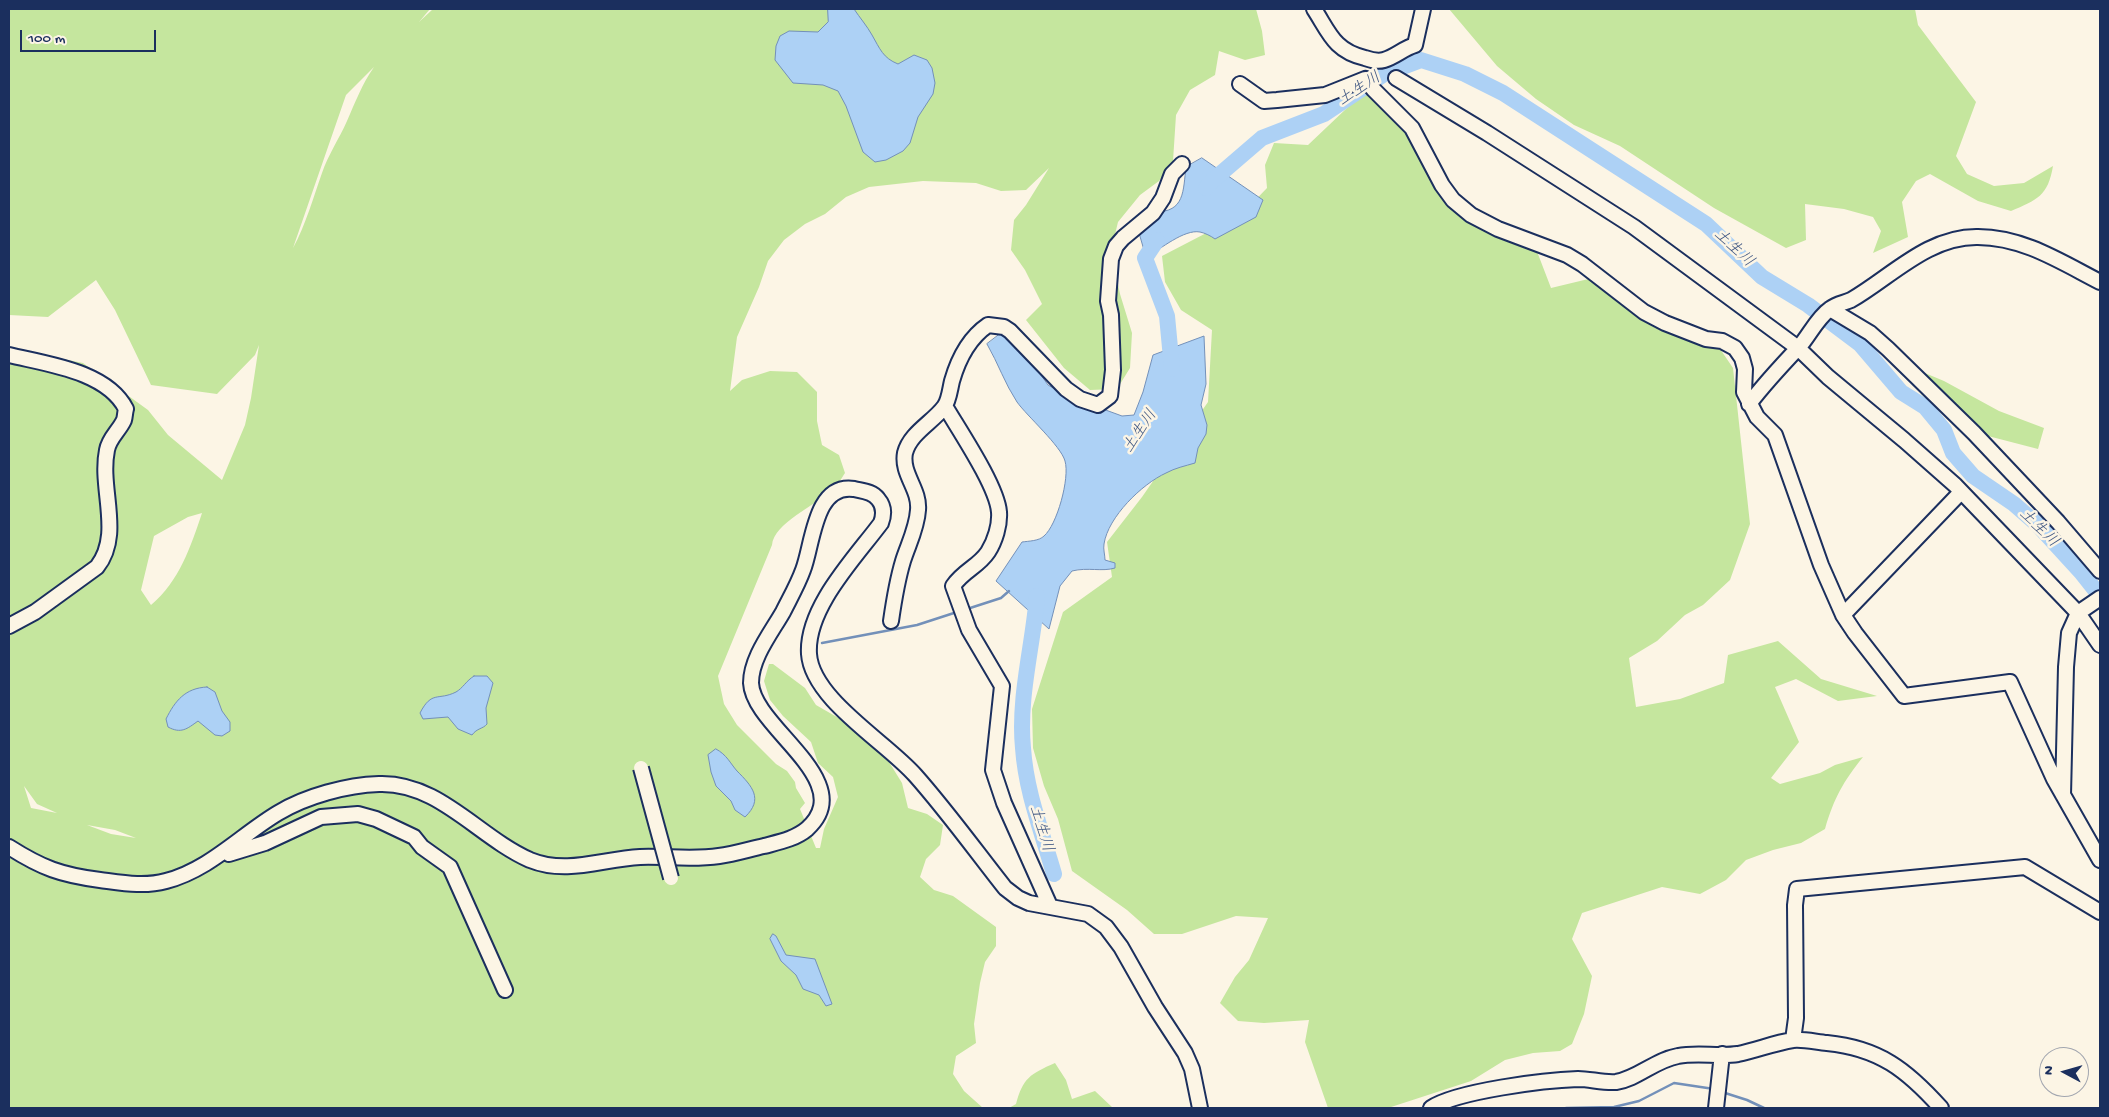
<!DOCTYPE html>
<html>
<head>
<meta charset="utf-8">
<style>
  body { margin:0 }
  #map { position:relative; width:2109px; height:1117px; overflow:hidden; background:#fcf5e5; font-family:"Gochi Hand",sans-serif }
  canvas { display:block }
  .frame { position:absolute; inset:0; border:10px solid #1b2f5e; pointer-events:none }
  .north { position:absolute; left:2039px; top:1047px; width:50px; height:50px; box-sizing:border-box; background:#fcf5e5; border:1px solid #a2a6af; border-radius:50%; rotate:276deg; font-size:14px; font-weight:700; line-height:20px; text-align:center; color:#1b2f5e }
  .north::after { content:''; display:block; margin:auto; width:18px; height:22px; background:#1b2f5e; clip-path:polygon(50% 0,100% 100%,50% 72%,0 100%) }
  .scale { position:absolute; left:20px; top:30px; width:136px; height:22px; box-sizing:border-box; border:2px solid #1b2f5e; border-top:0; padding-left:6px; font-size:15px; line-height:18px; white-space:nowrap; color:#1b2f5e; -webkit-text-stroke:4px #fcf5e5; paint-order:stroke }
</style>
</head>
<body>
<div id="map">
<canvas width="2109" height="1117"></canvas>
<div class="frame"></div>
<div class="north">N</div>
<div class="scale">100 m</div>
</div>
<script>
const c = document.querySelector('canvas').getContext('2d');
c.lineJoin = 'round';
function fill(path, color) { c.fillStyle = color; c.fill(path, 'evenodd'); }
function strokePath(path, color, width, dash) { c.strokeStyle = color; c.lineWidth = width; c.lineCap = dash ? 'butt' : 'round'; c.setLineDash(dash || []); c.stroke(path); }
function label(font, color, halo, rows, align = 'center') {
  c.font = font + ' "Gochi Hand","Klee One",sans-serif'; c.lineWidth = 5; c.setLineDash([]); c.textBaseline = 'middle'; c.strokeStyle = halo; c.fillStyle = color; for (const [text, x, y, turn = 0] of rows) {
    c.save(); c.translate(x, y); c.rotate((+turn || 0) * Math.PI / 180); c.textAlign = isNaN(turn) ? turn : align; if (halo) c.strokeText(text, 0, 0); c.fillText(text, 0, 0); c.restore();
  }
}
fill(new Path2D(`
  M9,9H430L419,22L433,9H1256L1262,31L1265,55L1245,60L1219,51L1215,75L1190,90L1176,115L1173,161L1159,181L1140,195L1118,222L1111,251L1120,294L1132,333L1130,368L1117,389L1090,390L1064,368L1026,320L1042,304L1025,270L1011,250L1014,220L1026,205L1049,168L1026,190L1001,191L976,183L923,181L869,187L846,197L825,214L805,224L784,240L768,261L759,287L737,337L730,391L742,380L770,371L797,372L817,392V421L822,445L839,455L845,473C841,479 837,487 831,491C816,505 774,523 772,545L718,676L724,704L737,725L776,764L787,771L795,782L796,788L805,803L800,809L816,848H820L824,829L838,797L833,777L818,763L811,742L783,716L770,700L764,681L769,664H773L805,688L816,705L868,735L881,749L902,783L908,808L927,814L943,825L940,845L926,859L920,877L934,890L953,896L996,927V946L985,962L980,983L974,1024L976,1043L956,1056L953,1074L964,1091L983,1108H9V348L83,363L148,410L168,435L222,480L245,425L251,398L259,345L255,355L217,394L151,385L115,310L96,280L48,317L9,315ZM374,67C362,84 355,103 347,121C339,139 328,155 322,173C313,198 306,224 293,248L346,95ZM202,513C191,546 179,582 151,605L141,590L154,536L188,517ZM24,786L37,804L57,813L31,808ZM87,825L115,830L136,838L111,834Z
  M1449,9H1915L1918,25L1976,102L1956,156L1967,174L1994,186L2024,183L2053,166C2048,196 2037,200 2011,211L1978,201L1930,174L1916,181L1902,202L1908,237L1873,253L1881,231L1873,217L1844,209L1805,204L1806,240L1786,248L1714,208L1620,146L1574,125L1536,99L1497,66Z
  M1367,89L1398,111L1441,186L1475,226L1533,241L1551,288L1605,275L1628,309L1714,340L1733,368L1750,524L1730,580L1703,605L1685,615L1657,641L1629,658L1636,707L1680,699L1724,683L1728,655L1778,641L1821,679L1877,696L1838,701L1796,679L1775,687L1799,742L1771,778L1780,784L1820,773L1835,765L1863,757C1843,782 1834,798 1825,829L1801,843L1773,850L1746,860L1726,880L1700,894L1662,887L1582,913L1572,939L1592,976L1584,1014L1572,1044L1560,1051L1533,1053L1505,1060L1471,1081L1388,1108H1328L1305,1042L1309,1020L1264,1023L1238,1021L1220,1003L1235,977L1249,960L1268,918L1236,916L1182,934H1154L1127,910L1072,871L1058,819L1044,786L1033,748L1032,709L1063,612L1112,577L1107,542L1142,497L1208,402L1212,330L1181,310L1165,282L1162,256L1241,215L1267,188L1265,165L1274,143L1308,145Z
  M1920,371L1944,381L1999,411L2044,428L2038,449L1988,436L1972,423L1933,404L1921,394L1915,376Z
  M1055,1063L1066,1080L1072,1099L1095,1091L1113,1108H1009L1016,1104C1023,1078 1030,1074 1055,1063Z`), '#c5e69e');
const water = new Path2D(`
  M828,9H854C860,18 867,26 872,35C880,49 883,58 898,64L914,55L927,60L932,68L935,83L933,94L918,117L910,143L903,151L886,160L875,162L863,152L846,106L838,91L823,85L793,83L775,60L776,46L780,36L789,31L818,32L828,22Z
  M1202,158L1263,200L1256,217L1215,239C1211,236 1205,233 1200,232C1184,229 1161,249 1146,257L1139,233L1155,212C1185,212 1183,191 1186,167Z
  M1008,328L1048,385L1065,395L1092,405L1122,416L1134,415L1143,392L1153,355L1204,336L1206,384L1201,405L1207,425L1206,434L1198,448L1195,463C1185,466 1175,468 1166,473C1142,484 1108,517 1104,544C1103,549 1105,555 1105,560L1115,563V568C1102,572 1088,567 1072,571L1060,586L1049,629L996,581L1022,542C1029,541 1039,541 1044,536C1057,525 1070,478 1065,461C1061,446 1027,416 1017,402C1005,384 998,363 987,344Z
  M474,676H487L493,683L486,708L487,724C483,729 477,728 472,735L458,729L448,717L423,719L420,713C432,690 438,701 456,692C463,688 466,681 474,676Z
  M207,687L215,692L222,711L230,722V731L222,736L215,735L198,721C187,729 181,734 168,727L166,719C175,701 185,688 207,687Z
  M716,749C727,755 730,763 737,771C752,786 764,799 745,817L735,810L731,801L716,786L711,772L708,755Z
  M773,934L776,936L786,955L815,959L832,1004L826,1006L819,995L803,989L796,975L781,961L770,939Z`);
fill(water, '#add1f5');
strokePath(water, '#7390b9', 1);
strokePath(new Path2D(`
  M967,609L1001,598L1009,591
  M822,643L917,625L957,612
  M1722,1092L1747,1100L1764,1108
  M1566,1108L1614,1107L1639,1101L1674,1083L1714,1089`), '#7390b9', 2.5);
strokePath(new Path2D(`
  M1206,188L1212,181L1262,138L1324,114L1384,74L1421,60L1465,74L1503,93L1706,224L1762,277L1808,305L1860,344L1901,392L1925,407L1944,430L1953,453L1973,476L2014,504L2038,525L2081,572L2100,596
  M1157,240L1145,258L1167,316L1172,369
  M1037,596C1033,646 1018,698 1023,748C1026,792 1042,832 1054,874`), '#add1f5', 16);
const minor = new Path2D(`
  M1314,9C1329,32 1334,51 1365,58C1371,60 1377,62 1384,60C1395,57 1404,48 1415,45L1423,9
  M1396,78L1487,133L1634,227L1798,348L1828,377L1904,440L1955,485L2078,613L2100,645
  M1240,84L1264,101L1277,100L1325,95L1365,79L1374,90L1412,128L1442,185L1453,200L1471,215L1498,229L1567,255L1582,264L1644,312L1665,323L1706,339L1722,341L1735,348L1742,358L1745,369L1744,392L1757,417L1775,435L1821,565L1843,615L1855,633L1904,696L2010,682L2054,779L2100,860
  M1830,309L1870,333L1888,349L1974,433L2058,522L2100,571
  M9,355C46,364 107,371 126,409C125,412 125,417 124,420C119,431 109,438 107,450C99,489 123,534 97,567L35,612L9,626
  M1749,404C1765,383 1781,366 1799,347C1809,336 1817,318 1830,309C1836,304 1844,303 1851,300C1891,277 1928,236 1978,237C2023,237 2061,262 2100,282
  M945,406C959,430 997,486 999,512C1000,525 995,541 988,552C978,567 964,570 953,586L969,630L1002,686L993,770L1004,803L1050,906
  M1843,615L1961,492
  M891,621C894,600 897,581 903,561C908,545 917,528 918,510C920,489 901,474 905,453C910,433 933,422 944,407C949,401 950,389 952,381C958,360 969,338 988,325L1004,327L1010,331L1066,389L1080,399L1098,405L1110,396L1113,370L1111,315L1108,301L1111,259L1116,246L1123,238L1153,213L1163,198L1172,174L1182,164
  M2063,795L2066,667L2069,633L2078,613L2100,598
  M9,847C42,868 61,875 100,880C123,883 144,887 166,881C209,870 241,835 278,813C306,796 347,785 379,784C439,782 478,837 530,860C567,875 602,859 640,857C666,856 693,860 719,856C734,854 750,849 764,846C779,842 795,839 807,829C860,781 753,728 751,683C751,658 771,633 783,612C790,598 798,584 803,570C813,545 814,483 854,489C862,491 872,491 878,499C884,506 884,515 881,523C855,558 806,608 809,654C812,699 886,742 915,775C947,811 975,850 1005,888L1018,898L1029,903L1088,914L1106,927L1121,947L1155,1007L1185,1053L1192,1069L1200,1108
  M229,854L265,843L321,817L358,814L376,819L414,837L422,847L450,867L505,990
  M1793,1040L1796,1018L1795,905L1797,889L2025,867L2100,912
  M1431,1108C1457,1091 1545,1080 1578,1079C1590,1079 1603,1083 1616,1082C1637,1079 1655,1060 1678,1056C1697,1052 1719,1057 1738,1054C1757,1050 1774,1043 1793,1040C1804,1039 1816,1042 1827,1043C1879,1048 1907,1070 1941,1108
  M1716,1108L1722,1054`);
strokePath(minor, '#1b2f5e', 18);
strokePath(minor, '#fcf5e5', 14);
const minorBridge = new Path2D(`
  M641,768L671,878`);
strokePath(minorBridge, '#1b2f5e', 18, []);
strokePath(minorBridge, '#fcf5e5', 14);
label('italic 16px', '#405884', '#fcf5e5', [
  ["土生川",1360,90,-33],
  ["土生川",1733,249,43],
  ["土生川",1141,432,-56],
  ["土生川",2038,529,44],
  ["土生川",1040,829,73]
]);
</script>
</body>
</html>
